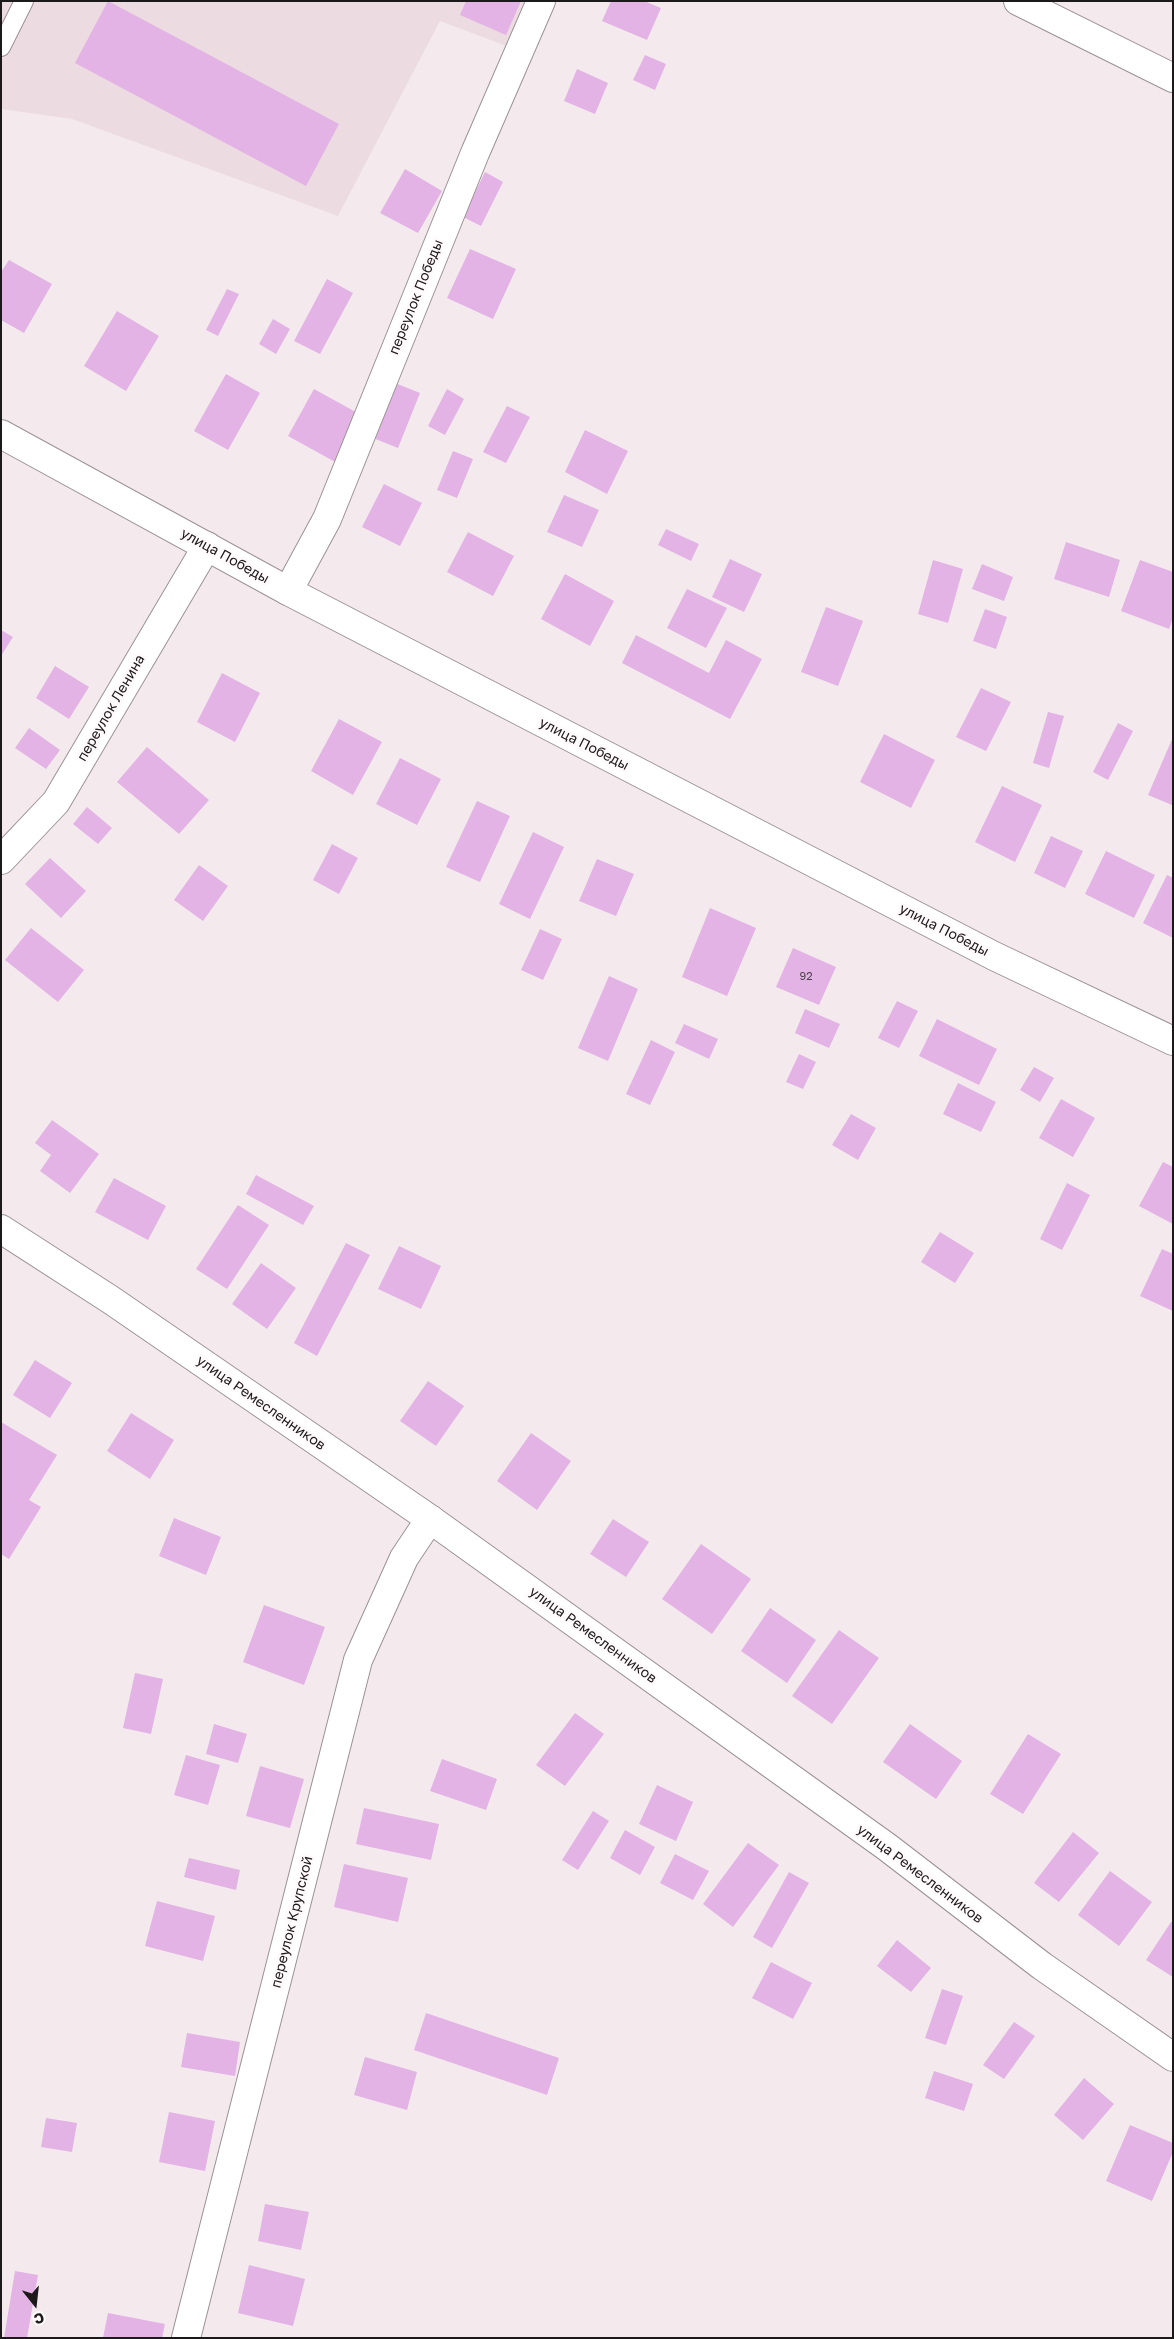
<!DOCTYPE html>
<html>
<head>
<meta charset="utf-8">
<style>
  body { margin:0 }
  #map { position:relative; width:1174px; height:2339px; overflow:hidden; background:#f4eaee; font-family:"Golos Text",sans-serif }
  canvas { display:block }
  .frame { position:absolute; inset:0; border:2px solid #1c191a; pointer-events:none }
  .north { position:absolute; left:10px; top:2279px; width:50px; height:50px; -webkit-text-stroke:4px #fff9fb; paint-order:stroke; rotate:164deg; font-size:14px; font-weight:700; line-height:20px; text-align:center; color:#1c191a }
  .north::after { content:''; display:block; margin:auto; width:18px; height:22px; background:#1c191a; clip-path:polygon(50% 0,100% 100%,50% 72%,0 100%) }
</style>
</head>
<body>
<div id="map">
<canvas width="1174" height="2339"></canvas>
<div class="frame"></div>
<div class="north">С</div>
</div>
<script>
const c = document.querySelector('canvas').getContext('2d');
c.lineJoin = 'round';
function fill(path, color) { c.fillStyle = color; c.fill(path, 'evenodd'); }
function strokePath(path, color, width, dash) { c.strokeStyle = color; c.lineWidth = width; c.lineCap = dash ? 'butt' : 'round'; c.setLineDash(dash || []); c.stroke(path); }
function label(font, color, halo, rows, align = 'center') {
  c.font = font + ' "Golos Text",sans-serif'; c.lineWidth = 5; c.setLineDash([]); c.textBaseline = 'middle'; c.strokeStyle = halo; c.fillStyle = color; for (const [text, x, y, turn = 0] of rows) {
    c.save(); c.translate(x, y); c.rotate((+turn || 0) * Math.PI / 180); c.textAlign = isNaN(turn) ? turn : align; if (halo) c.strokeText(text, 0, 0); c.fillText(text, 0, 0); c.restore();
  }
}
fill(new Path2D(`
  M1,1H528L509,47L440,21L338,216L72,119L1,109Z`), '#eddbe2');
fill(new Path2D(`
  M108,1L339,124L306,186L75,63Z
  M466,1H521L506,35L460,15Z
  M611,1H644L661,8L647,40L602,21Z
  M645,55L666,64L655,90L633,80Z
  M577,69L608,83L595,114L564,101Z
  M405,169L442,191L418,233L380,213Z
  M485,172L503,182L481,226L463,217Z
  M470,249L516,269L493,319L447,298Z
  M9,260L52,284L24,333L1,320V272Z
  M327,279L353,293L320,354L294,341Z
  M227,289L239,294L218,336L206,330Z
  M117,311L159,336L126,391L84,366Z
  M273,319L290,329L276,354L259,344Z
  M226,374L260,393L228,450L194,431Z
  M395,383L420,393L398,448L373,438Z
  M314,389L363,416L337,463L288,436Z
  M447,389L464,399L445,435L428,426Z
  M507,406L530,417L506,463L483,452Z
  M585,430L628,451L607,494L565,472Z
  M453,451L473,459L457,498L437,490Z
  M384,484L422,503L400,546L362,527Z
  M564,495L599,510L582,547L547,532Z
  M666,529L699,544L691,561L658,545Z
  M468,532L514,556L493,596L447,572Z
  M1066,542L1120,560L1109,597L1054,579Z
  M730,559L762,574L744,612L712,597Z
  M933,560L963,569L948,623L918,614Z
  M1140,560L1173,572V618L1169,629L1121,611Z
  M982,564L1013,577L1004,601L972,589Z
  M565,574L614,601L590,646L541,619Z
  M687,589L727,608L706,648L667,628Z
  M826,607L863,621L838,686L801,672Z
  M985,609L1007,617L996,649L973,641Z
  M1,630L13,637L1,656Z
  M636,635L709,673L726,640L762,659L730,719L622,663Z
  M55,666L89,687L69,719L36,698Z
  M222,673L260,693L235,742L197,722Z
  M981,688L1011,702L986,751L956,737Z
  M1048,712L1064,716L1049,768L1033,763Z
  M339,719L382,742L353,795L311,771Z
  M1118,723L1133,731L1108,780L1093,772Z
  M29,728L60,750L46,769L15,748Z
  M884,734L935,760L911,808L860,782Z
  M1173,737V803L1172,805L1148,795Z
  M147,747L209,800L179,834L117,782Z
  M400,758L441,779L417,825L376,804Z
  M1002,786L1042,805L1015,862L975,842Z
  M477,801L510,816L480,882L446,867Z
  M87,807L112,828L98,844L73,824Z
  M533,832L564,847L530,919L499,904Z
  M1051,836L1083,851L1065,888L1034,873Z
  M332,844L358,858L339,894L313,880Z
  M1106,851L1155,875L1134,918L1085,894Z
  M50,858L86,891L61,918L25,884Z
  M597,859L634,874L616,916L579,901Z
  M199,865L228,886L203,921L174,900Z
  M1167,875L1173,878V938L1143,923Z
  M710,908L756,928L727,996L682,977Z
  M31,928L84,970L58,1002L5,960Z
  M540,929L562,939L543,980L521,970Z
  M793,948L836,967L819,1005L776,987Z
  M609,976L638,989L608,1061L578,1048Z
  M897,1001L918,1011L899,1048L878,1038Z
  M805,1009L840,1024L829,1048L795,1033Z
  M937,1019L997,1049L979,1085L919,1056Z
  M684,1024L718,1039L709,1059L675,1043Z
  M651,1040L675,1052L650,1105L626,1094Z
  M799,1054L816,1062L803,1089L786,1082Z
  M1034,1067L1054,1078L1040,1102L1020,1090Z
  M958,1083L996,1102L981,1132L943,1114Z
  M1061,1099L1095,1118L1073,1157L1039,1138Z
  M851,1114L876,1128L858,1160L832,1145Z
  M52,1120L99,1154L70,1193L40,1171L51,1155L35,1143Z
  M1163,1162L1173,1167V1224L1139,1206Z
  M256,1175L314,1206L303,1225L246,1194Z
  M114,1178L166,1206L148,1240L95,1212Z
  M1067,1183L1090,1195L1062,1250L1040,1239Z
  M238,1205L269,1225L227,1289L196,1269Z
  M940,1232L974,1253L955,1283L921,1262Z
  M346,1243L370,1255L317,1356L294,1343Z
  M399,1246L441,1266L421,1309L378,1289Z
  M1162,1249L1173,1254V1311L1140,1296Z
  M261,1263L296,1288L267,1329L232,1304Z
  M35,1360L72,1383L50,1418L13,1395Z
  M428,1381L464,1406L436,1446L400,1421Z
  M131,1413L174,1440L150,1479L107,1451Z
  M1,1422L57,1455L29,1500L41,1507L9,1559L1,1554Z
  M531,1433L571,1461L537,1510L497,1481Z
  M174,1518L221,1537L206,1575L159,1556Z
  M613,1519L649,1542L626,1577L590,1554Z
  M701,1544L751,1579L712,1634L662,1599Z
  M264,1605L325,1627L304,1685L243,1662Z
  M770,1608L816,1640L787,1683L741,1651Z
  M839,1630L879,1658L832,1724L792,1696Z
  M135,1673L163,1679L151,1734L123,1728Z
  M575,1713L604,1734L565,1786L536,1765Z
  M214,1724L247,1734L238,1763L206,1754Z
  M910,1724L962,1761L936,1799L883,1762Z
  M1028,1734L1061,1754L1023,1814L990,1794Z
  M186,1755L220,1765L208,1805L174,1795Z
  M442,1759L497,1779L486,1810L430,1791Z
  M260,1766L304,1779L290,1828L246,1816Z
  M657,1785L693,1802L676,1841L639,1824Z
  M364,1808L439,1824L431,1860L356,1844Z
  M593,1811L609,1821L578,1870L562,1860Z
  M625,1830L655,1847L640,1875L610,1858Z
  M1073,1832L1099,1853L1059,1902L1034,1883Z
  M748,1843L779,1865L733,1927L703,1904Z
  M675,1854L709,1871L693,1900L660,1883Z
  M189,1858L240,1870L236,1890L184,1877Z
  M344,1864L408,1878L398,1922L334,1907Z
  M1110,1871L1152,1902L1119,1946L1078,1915Z
  M789,1872L809,1883L772,1948L753,1937Z
  M157,1901L215,1916L203,1961L145,1946Z
  M1171,1922L1173,1923V1977L1146,1960Z
  M897,1940L931,1968L911,1992L877,1966Z
  M771,1962L812,1983L793,2019L752,1998Z
  M942,1989L963,1996L946,2045L925,2038Z
  M426,2013L559,2058L547,2095L414,2050Z
  M1014,2022L1035,2036L1004,2079L983,2065Z
  M187,2033L240,2042L235,2076L181,2067Z
  M365,2057L417,2072L407,2110L354,2095Z
  M934,2071L973,2084L964,2111L925,2098Z
  M1084,2078L1114,2104L1083,2140L1054,2115Z
  M169,2112L215,2121L205,2171L159,2162Z
  M46,2118L77,2123L72,2152L41,2147Z
  M1130,2125L1173,2143V2152L1152,2201L1106,2181Z
  M265,2204L309,2212L301,2250L258,2241Z
  M249,2265L305,2279L293,2326L238,2313Z
  M15,2271L38,2275L27,2338H4Z
  M108,2313L165,2324L162,2338H103Z`), '#e2b3e4');
const lane = new Path2D(`
  M1,47L24,1`);
const street = new Path2D(`
  M1018,1L1173,78
  M288,591L327,519L475,153L541,1
  M1,860L56,802L207,546
  M186,2338L358,1660L404,1558L430,1519`);
const secondary = new Path2D(`
  M1,434L288,591L994,956L1173,1041
  M1,1229L111,1300L430,1519L887,1847L1042,1966L1173,2057`);
strokePath(lane, '#9b9295', 20);
strokePath(street, '#9b9295', 30);
strokePath(secondary, '#9b9295', 30);
strokePath(lane, '#fff', 18);
strokePath(street, '#fff', 28);
strokePath(secondary, '#fff', 28);
label('11px', '#4e404c', null, [
  ["92",806,977]
]);
label('14px', '#1c191a', '#fff9fb', [
  ["переулок Победы",416,297,-68],
  ["улица Победы",225,556,29],
  ["переулок Ленина",111,708,-60],
  ["улица Победы",584,744,27],
  ["улица Победы",944,930,27],
  ["улица Ремесленников",261,1403,35],
  ["улица Ремесленников",593,1635,36],
  ["улица Ремесленников",920,1874,37],
  ["переулок Крупской",292,1922,-76]
]);
</script>
</body>
</html>
